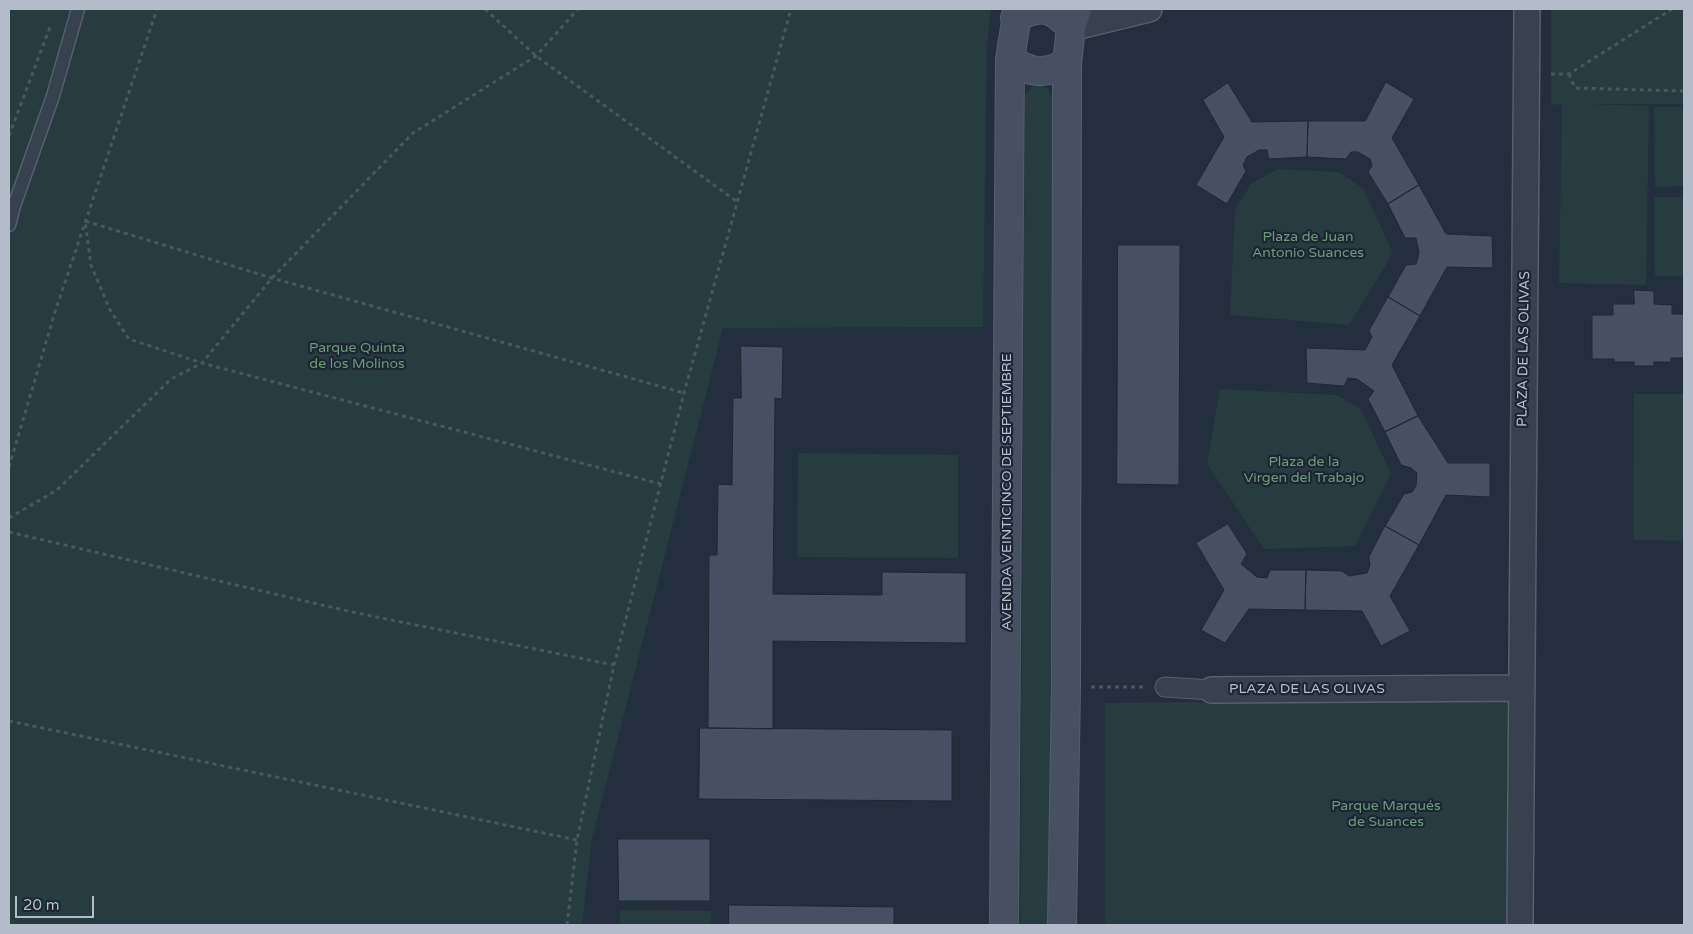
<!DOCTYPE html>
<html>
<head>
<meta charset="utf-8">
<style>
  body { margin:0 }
  #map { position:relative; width:1693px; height:934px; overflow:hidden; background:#242f3e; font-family:"Varela Round",sans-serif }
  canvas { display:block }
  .frame { position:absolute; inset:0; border:10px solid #b4bcc9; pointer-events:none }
  .scale { position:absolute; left:15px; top:896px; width:79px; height:22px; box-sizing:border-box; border:2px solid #b4bcc9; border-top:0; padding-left:6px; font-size:15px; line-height:18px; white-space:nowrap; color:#b4bcc9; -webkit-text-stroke:4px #1d2633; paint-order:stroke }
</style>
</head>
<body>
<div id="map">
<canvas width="1693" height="934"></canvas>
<div class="frame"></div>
<div class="scale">20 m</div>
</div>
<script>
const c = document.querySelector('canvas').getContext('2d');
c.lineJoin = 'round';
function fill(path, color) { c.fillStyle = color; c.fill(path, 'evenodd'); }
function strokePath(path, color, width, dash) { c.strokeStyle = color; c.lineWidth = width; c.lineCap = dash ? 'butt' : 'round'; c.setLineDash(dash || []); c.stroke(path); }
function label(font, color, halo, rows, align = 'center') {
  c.font = font + ' "Varela Round",sans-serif'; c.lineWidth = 4.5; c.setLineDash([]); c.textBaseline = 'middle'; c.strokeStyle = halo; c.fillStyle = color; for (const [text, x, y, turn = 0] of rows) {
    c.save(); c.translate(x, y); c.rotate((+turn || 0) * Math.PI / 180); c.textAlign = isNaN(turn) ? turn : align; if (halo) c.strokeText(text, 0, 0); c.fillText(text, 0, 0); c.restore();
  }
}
fill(new Path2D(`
  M9,9H991L987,44L983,327L723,328L592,839L582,925H9Z
  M1551,9H1684V104H1587L1649,106L1646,285L1559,283L1562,105L1551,104Z
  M1040,85L1047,88L1054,100L1051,925H1020L1025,96L1033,86Z
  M1654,107H1684V186L1655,187Z
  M1277,169L1338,172L1363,188L1393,253L1349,325L1230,315L1235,209L1252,183Z
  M1654,197H1684V276H1655Z
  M1220,389L1336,395L1361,409L1391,474L1355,546L1264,549L1207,464Z
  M1634,394H1684V541L1633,540Z
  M798,453L958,455V558L797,557Z
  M1508,700L1507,925H1105V703Z
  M620,910L711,911V925H620Z`), '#263c3f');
const building = new Path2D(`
  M1386,82L1414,99L1392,138L1419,185L1388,204L1368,172L1372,166L1370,159L1358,152H1351L1346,159L1307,157L1308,121H1365Z
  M1228,83L1252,122L1308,121L1307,157L1269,159L1267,150H1259L1247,157L1243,165L1246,171L1227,204L1196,185L1224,137L1203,100Z
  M1419,185L1446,234L1492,236L1493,268L1447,267L1420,316L1388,297L1406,265L1416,264L1419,253L1416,238H1405L1388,204Z
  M1118,245H1180L1179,485L1117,484Z
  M1634,290L1654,291V304L1672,305V314H1684V358H1671V362H1654V366H1634V362H1614V359H1592V315H1613V304H1634Z
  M1388,297L1420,316L1392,365L1418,416L1385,432L1368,399L1374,391L1357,379L1348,378L1344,386L1307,383L1306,348L1365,350L1372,337L1369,331Z
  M741,346L783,347L782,399L775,398L773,594L882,595V572L966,573V643L773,641V729L708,728L709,555H717L718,484L732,485L733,398H741Z
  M1418,416L1448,463H1490V497L1446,495L1419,545L1385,526L1404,494L1412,492L1416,486L1417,473L1411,468L1401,465L1385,432Z
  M1228,524L1247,554L1241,564L1257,577L1267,578L1270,570H1306L1305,610L1249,609L1225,643L1201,630L1224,590L1196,543Z
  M1385,526L1419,545L1390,596L1410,631L1381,646L1362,611L1305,610L1306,570L1342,571L1349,576L1367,573L1370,565L1369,557Z
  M700,728L952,730V801L699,799Z
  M618,839H710V901H619Z
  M729,905L894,907V925H729Z`);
fill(building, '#455162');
strokePath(building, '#1f2835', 1);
const service = new Path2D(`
  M9,225L14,206L53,96L78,9`);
const pedestrian = new Path2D(`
  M1165,687L1212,690`);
const minor = new Path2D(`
  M1071,28L1149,9
  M1212,690L1521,688
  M1520,925L1527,9`);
const secondary = new Path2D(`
  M1015,18C1041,4 1052,7 1071,28
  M1010,59C1031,74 1044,75 1067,63
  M1004,925L1010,59L1018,9
  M1062,925L1066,687L1067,63L1071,28L1077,9`);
strokePath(service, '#565f6c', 15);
strokePath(pedestrian, '#565f6c', 21);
strokePath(minor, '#565f6c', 28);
strokePath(secondary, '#565f6c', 30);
strokePath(new Path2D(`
  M485,9L536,56L736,201
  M1551,74H1569L1672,9
  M1569,74L1575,88L1684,91
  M9,136L50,27
  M9,467L55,312L157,9
  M661,484L202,363L129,339L110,310L91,265L85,221L272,278L684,393
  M9,518L57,490L171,379L202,363L272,278L413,133L536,56L578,9
  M9,532L352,612L614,665
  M1091,687H1143
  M9,721L577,840
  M567,925L577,840L614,665L684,393L791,9`), '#44595c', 3, [4, 4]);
strokePath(service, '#38414e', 12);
strokePath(pedestrian, '#38414e', 19);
strokePath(minor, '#38414e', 25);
strokePath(secondary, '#465061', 28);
label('14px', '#6b9a76', '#1d2633', [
  ["Plaza de Juan",1308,237],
  ["Antonio Suances",1308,253],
  ["Parque Quinta",357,348],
  ["de los Molinos",357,364],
  ["Plaza de la",1304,462],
  ["Virgen del Trabajo",1304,478],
  ["Parque Marqués",1386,806],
  ["de Suances",1386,822]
]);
label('14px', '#b4bcc9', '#1d2633', [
  ["PLAZA DE LAS OLIVAS",1524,349,-89],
  ["AVENIDA VEINTICINCO DE SEPTIEMBRE",1007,492,-90],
  ["PLAZA DE LAS OLIVAS",1307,689]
]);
</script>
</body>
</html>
